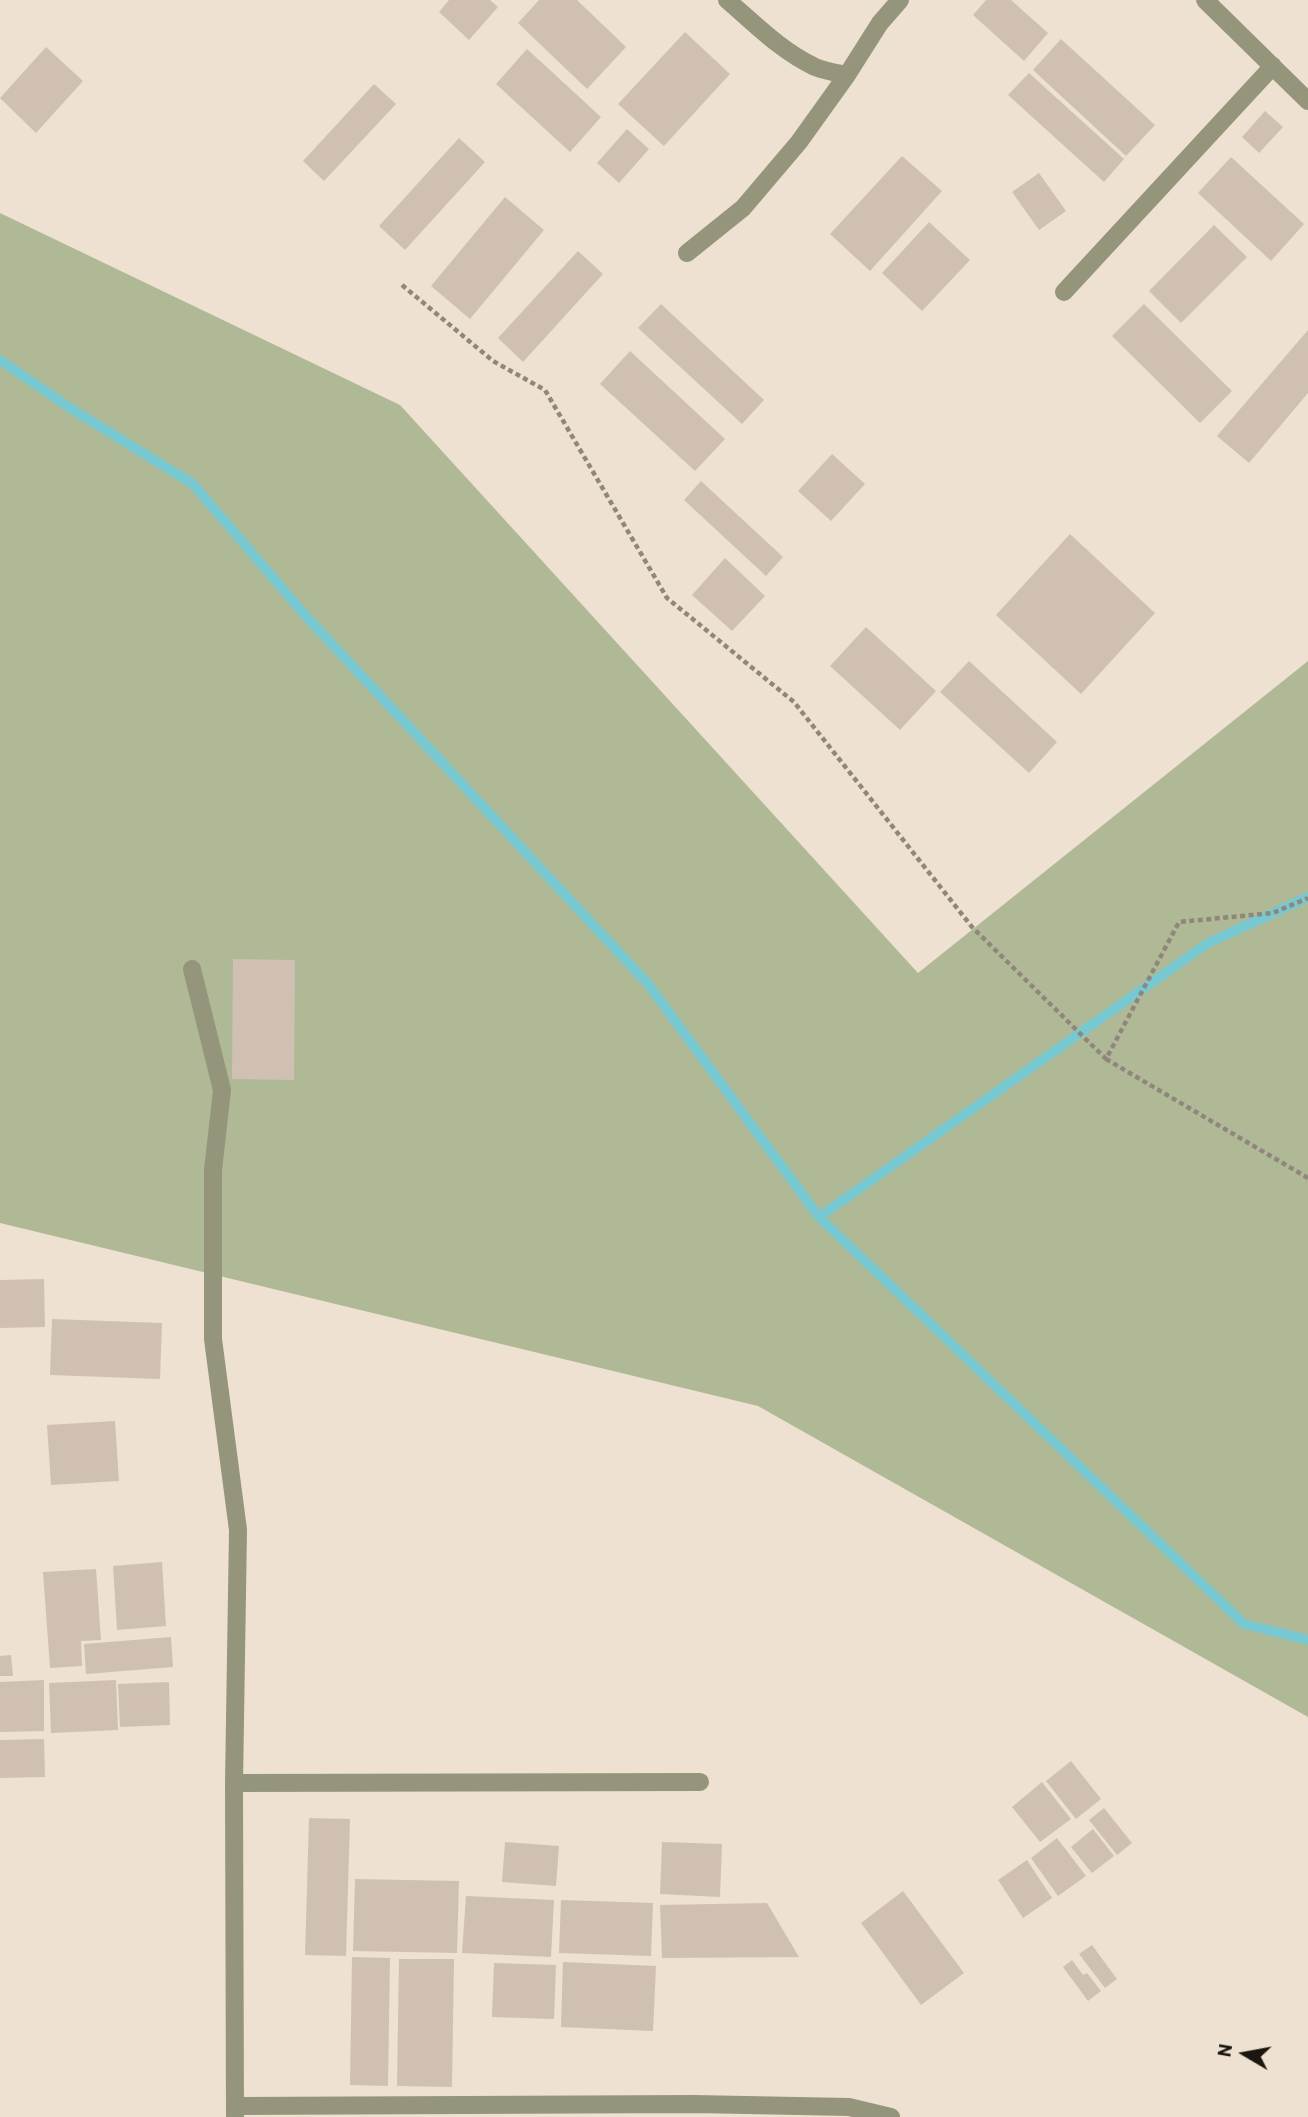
<!DOCTYPE html>
<html>
<head>
<meta charset="utf-8">
<style>
  body { margin:0 }
  #map { position:relative; width:1308px; height:2117px; overflow:hidden; background:#eee1d1; font-family:Barlow,sans-serif }
  canvas { display:block }
  .north { position:absolute; left:1210px; top:2019px; width:70px; height:70px; -webkit-text-stroke:5px #eee1d1; paint-order:stroke; rotate:280deg; font-size:19px; font-weight:700; line-height:28px; text-align:center; color:#1b1611 }
  .north::after { content:''; display:block; margin:auto; width:24px; height:32px; background:#1b1611; clip-path:polygon(50% 0,100% 100%,50% 72%,0 100%) }
</style>
</head>
<body>
<div id="map">
<canvas width="1308" height="2117"></canvas>
<div class="north">N</div>
</div>
<script>
const c = document.querySelector('canvas').getContext('2d');
c.lineJoin = 'round';
function fill(path, color) { c.fillStyle = color; c.fill(path, 'evenodd'); }
function strokePath(path, color, width, dash) { c.strokeStyle = color; c.lineWidth = width; c.lineCap = dash ? 'butt' : 'round'; c.setLineDash(dash || []); c.stroke(path); }
fill(new Path2D(`
  M0,213L400,405L918,973L1308,661V1717L758,1406L0,1223Z`), '#b0b996');
strokePath(new Path2D(`
  M0,360L67,406L193,484L304,614L648,984L819,1217L1244,1624L1308,1640
  M819,1217L1208,943L1308,897`), '#77c8d1', 10);
fill(new Path2D(`
  M449,0H490L498,7L469,40L439,12Z
  M539,0H577L626,47L587,89L518,23Z
  M986,0H1011L1048,33L1024,61L973,15Z
  M685,32L730,74L664,146L618,104Z
  M1061,39L1155,125L1126,156L1033,70Z
  M46,47L83,81L36,133L0,98Z
  M527,49L601,117L570,152L496,84Z
  M1029,73L1124,159L1104,182L1008,95Z
  M374,84L396,104L324,181L303,161Z
  M1265,111L1283,127L1259,153L1242,137Z
  M627,129L649,149L619,183L597,163Z
  M459,138L485,162L405,250L379,226Z
  M902,156L942,191L870,271L830,234Z
  M1231,157L1304,224L1271,261L1198,193Z
  M1039,173L1066,211L1039,230L1012,192Z
  M505,197L544,230L470,319L431,286Z
  M929,222L970,260L922,311L882,273Z
  M1214,225L1247,257L1181,323L1149,291Z
  M578,251L603,274L523,362L498,338Z
  M661,304L764,400L742,424L638,328Z
  M1144,304L1232,391L1200,423L1112,336Z
  M1308,330V393L1249,463L1217,436Z
  M630,351L725,439L695,471L600,384Z
  M832,454L865,484L831,521L798,491Z
  M701,481L783,557L766,576L684,500Z
  M1070,534L1155,613L1081,694L996,615Z
  M725,558L765,596L732,631L692,595Z
  M866,627L936,691L900,730L830,666Z
  M969,661L1057,742L1029,773L940,692Z
  M233,959L295,960L294,1080L232,1079Z
  M44,1279L45,1327L0,1328V1280Z
  M52,1319L162,1323L160,1379L50,1375Z
  M115,1421L119,1481L51,1485L47,1425Z
  M162,1562L166,1626L117,1630L113,1566Z
  M96,1569L101,1640L81,1641L82,1666L50,1668L43,1572Z
  M171,1637L173,1667L86,1674L84,1644Z
  M11,1655L13,1676H0V1656Z
  M44,1680V1731L0,1732V1682Z
  M116,1680L118,1730L51,1733L49,1683Z
  M169,1682L170,1725L120,1727L118,1684Z
  M44,1739L45,1777L0,1778V1740Z
  M1071,1761L1101,1799L1076,1819L1046,1781Z
  M1042,1782L1071,1819L1040,1842L1012,1807Z
  M1104,1808L1132,1843L1117,1855L1089,1820Z
  M309,1818L350,1819L346,1956L305,1955Z
  M1093,1829L1114,1856L1092,1873L1071,1847Z
  M1057,1838L1086,1876L1058,1896L1031,1858Z
  M505,1842L559,1846L556,1886L502,1882Z
  M662,1842L722,1844L720,1897L660,1894Z
  M1027,1860L1052,1898L1023,1918L998,1880Z
  M355,1879L459,1881L457,1953L353,1951Z
  M903,1891L964,1973L921,2005L861,1923Z
  M466,1896L554,1900L551,1957L462,1953Z
  M561,1900L653,1903L651,1956L559,1953Z
  M767,1903L799,1957L662,1958L660,1905Z
  M1092,1945L1117,1979L1105,1988L1079,1954Z
  M352,1957L390,1958L388,2086L350,2085Z
  M399,1959H454L452,2087L397,2086Z
  M1072,1960L1083,1975L1087,1973L1101,1991L1088,2001L1063,1967Z
  M563,1962L656,1966L653,2031L561,2027Z
  M494,1963L556,1965L554,2019L492,2017Z`), '#cfc0b3');
strokePath(new Path2D(`
  M402,285L493,361L545,390L667,598L794,702L972,927L1106,1059L1179,922L1273,913L1308,898
  M1106,1059L1308,1178`), '#90877c', 4.5, [5, 3.5]);
strokePath(new Path2D(`
  M727,0C755,24 781,51 815,67C825,71 837,73 847,75L880,23L900,0
  M1205,0L1308,101
  M687,253L743,208L799,142L847,75
  M1064,292L1273,66
  M192,969L222,1090L213,1170V1339L238,1530L234,1783L235,2117
  M234,1783L700,1782
  M235,2106L694,2104L849,2107L891,2117`), '#95957b', 18);
</script>
</body>
</html>
